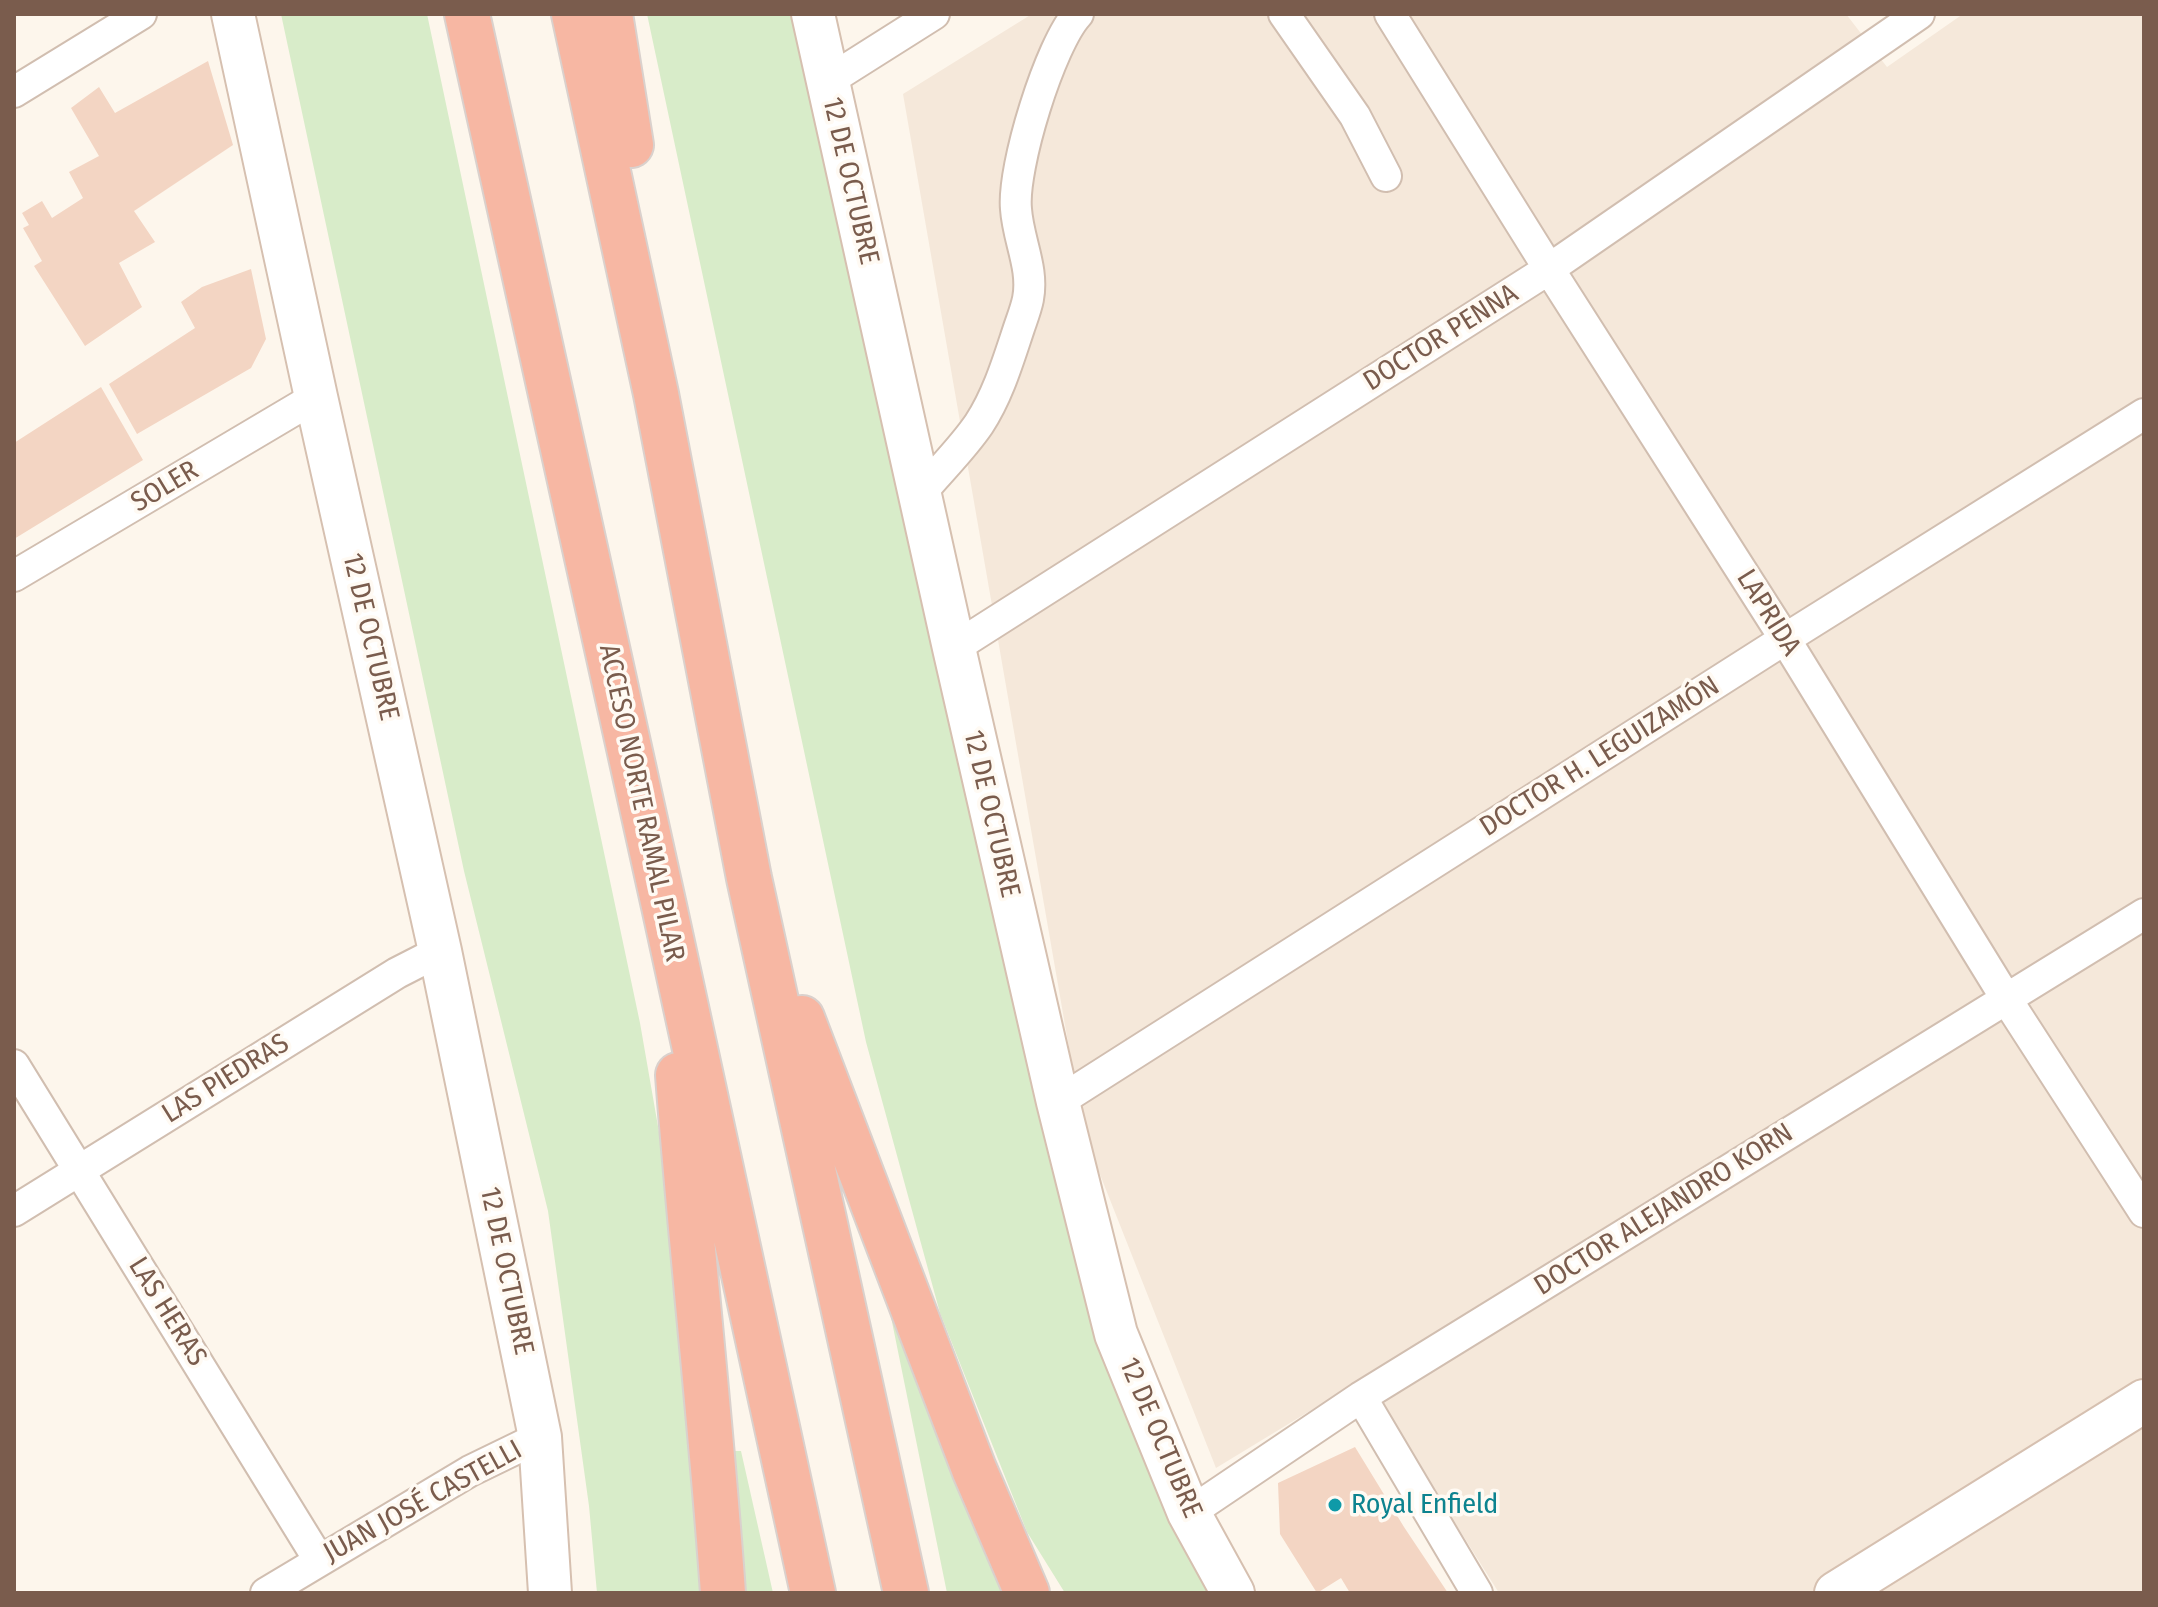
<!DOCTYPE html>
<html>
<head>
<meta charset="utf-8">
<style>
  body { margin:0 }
  #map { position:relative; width:2158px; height:1607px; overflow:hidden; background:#fdf6ec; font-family:"Fira Sans Condensed",sans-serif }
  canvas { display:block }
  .frame { position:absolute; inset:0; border:16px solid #7a5c4d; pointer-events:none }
</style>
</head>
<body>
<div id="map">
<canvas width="2158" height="1607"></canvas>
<div class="frame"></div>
</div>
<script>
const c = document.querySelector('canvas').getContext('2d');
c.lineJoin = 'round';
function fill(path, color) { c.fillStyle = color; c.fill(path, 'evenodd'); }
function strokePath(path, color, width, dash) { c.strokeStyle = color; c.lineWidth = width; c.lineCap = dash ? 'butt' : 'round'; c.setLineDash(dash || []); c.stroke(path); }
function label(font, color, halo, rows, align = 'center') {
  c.font = font + ' "Fira Sans Condensed",sans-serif'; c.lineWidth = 7; c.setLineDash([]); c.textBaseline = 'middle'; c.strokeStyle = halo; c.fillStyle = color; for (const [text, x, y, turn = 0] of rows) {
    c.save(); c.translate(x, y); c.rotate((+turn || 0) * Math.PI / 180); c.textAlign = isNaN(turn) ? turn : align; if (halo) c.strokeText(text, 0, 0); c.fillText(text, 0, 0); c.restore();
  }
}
fill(new Path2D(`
  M1032,14H1846L1887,67L1963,14H2144V1593H1499L1364,1378L1216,1468L1084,1134L903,94Z`), '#f5e8da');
fill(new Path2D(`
  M281,14H427L640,1023L667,1178L715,1593H597L589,1506L548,1211L464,871Z
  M647,14H800L956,733L1211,1593H1065L1027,1532L940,1313L866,1042Z
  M890,1312L963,1495L1009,1593H947Z
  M730,1451H741L773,1593H740Z`), '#d8ecc9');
fill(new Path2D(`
  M208,61L233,145L134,211L155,242L119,263L142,307L85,346L34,266L42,261L23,228L29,225L22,213L42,201L52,218L83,198L69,172L99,156L71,108L99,87L115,113Z
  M251,269L266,339L251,368L137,434L109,384L195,328L181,302L202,287Z
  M101,387L143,460L14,539V443Z
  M1355,1447L1404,1527L1448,1593H1350L1341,1578L1317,1593L1280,1534L1278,1483Z`), '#f3d5c3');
const street = new Path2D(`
  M1284,14L1355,116L1386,176
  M1390,14L1549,269L1785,639L2007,1000L2144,1212
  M828,81L934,14
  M14,92L141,14
  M920,494C939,471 962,449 979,424C998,395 1008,361 1019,328C1022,319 1026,309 1028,299C1034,268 1018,240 1016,209C1012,168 1050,44 1078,14
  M14,576L316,397
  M954,648L1549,269L1919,14
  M14,1065L319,1560
  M1058,1102L1785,639L2144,414
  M14,1211L397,973L440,951
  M1361,1397L1477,1593
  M1189,1513L1361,1397L2144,914
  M266,1593L470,1471L540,1437`);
const secondary = new Path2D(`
  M233,14L316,397L440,951L540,1437L550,1593
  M813,14L954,648L1058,1102L1116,1334L1189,1513L1233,1593
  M1836,1593L2144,1401`);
const highway = new Path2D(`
  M467,14L664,906L813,1593
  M574,14L656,394L749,878L906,1593
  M610,14L631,145
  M802,1018L974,1469L1027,1593
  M678,1075C691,1248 711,1420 723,1593`);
strokePath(street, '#d1beb0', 34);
strokePath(secondary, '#d6c0b0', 46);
strokePath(highway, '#dad1cd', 48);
strokePath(street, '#fff', 30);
strokePath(secondary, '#fff', 42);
strokePath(highway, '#f7b7a3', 44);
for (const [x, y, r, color] of [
  [1335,1505,8,"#0f9aa8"]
]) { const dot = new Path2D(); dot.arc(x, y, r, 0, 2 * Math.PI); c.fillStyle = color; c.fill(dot); strokePath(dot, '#fffaf3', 3); }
label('28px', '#7a5c4d', '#fffaf3', [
  ["12 DE OCTUBRE",850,181,77],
  ["DOCTOR PENNA",1441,338,-32],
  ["SOLER",165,487,-31],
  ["LAPRIDA",1768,613,58],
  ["12 DE OCTUBRE",370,637,77],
  ["DOCTOR H. LEGUIZAMÓN",1600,757,-32],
  ["ACCESO NORTE RAMAL PILAR",641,803,78],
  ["12 DE OCTUBRE",991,814,77],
  ["LAS PIEDRAS",226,1079,-32],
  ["DOCTOR ALEJANDRO KORN",1664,1210,-32],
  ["12 DE OCTUBRE",506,1271,78],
  ["LAS HERAS",167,1312,58],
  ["12 DE OCTUBRE",1160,1438,67],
  ["JUAN JOSÉ CASTELLI",423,1502,-29]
]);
label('28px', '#0d838f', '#fffaf3', [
  ["Royal Enfield",1351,1505]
], 'left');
</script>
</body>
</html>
